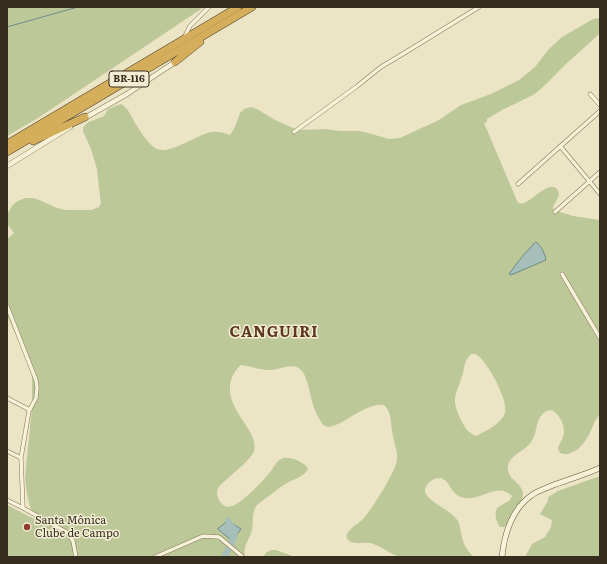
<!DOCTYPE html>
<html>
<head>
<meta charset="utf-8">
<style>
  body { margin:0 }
  #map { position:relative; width:607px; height:564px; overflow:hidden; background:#ebe4c5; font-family:Literata,serif }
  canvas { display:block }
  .frame { position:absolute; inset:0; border:8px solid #362d1f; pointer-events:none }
</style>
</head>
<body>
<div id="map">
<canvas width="607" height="564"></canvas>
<div class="frame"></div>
</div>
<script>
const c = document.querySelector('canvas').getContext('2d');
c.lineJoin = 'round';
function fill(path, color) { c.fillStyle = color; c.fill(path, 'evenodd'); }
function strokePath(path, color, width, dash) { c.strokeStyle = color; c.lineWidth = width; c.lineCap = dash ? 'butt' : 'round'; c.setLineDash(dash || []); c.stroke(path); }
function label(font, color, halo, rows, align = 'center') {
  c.font = font + ' Literata,serif'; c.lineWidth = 3; c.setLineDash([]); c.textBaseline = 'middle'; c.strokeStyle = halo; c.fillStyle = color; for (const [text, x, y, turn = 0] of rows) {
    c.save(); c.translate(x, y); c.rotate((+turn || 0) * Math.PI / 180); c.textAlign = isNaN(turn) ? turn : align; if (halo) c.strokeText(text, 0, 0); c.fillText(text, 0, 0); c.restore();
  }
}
fill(new Path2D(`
  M7,7H204L38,118L7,136Z
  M600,18V33C590,43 578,53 567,63C556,73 546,86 533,95L502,110L487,119V122L484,123L518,203C520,203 522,204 524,203C532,201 549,180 557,189C562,195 555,202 553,207L554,210L573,216L600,220V414L595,421L589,435L583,444L577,450L568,454H564L560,453L558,449C559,443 564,438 564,432C565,424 555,404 545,412C535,418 538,433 531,442C525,451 510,455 508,466C506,480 524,483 523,495C522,502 511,518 507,525L504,527H500C496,520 494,515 497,508L510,500L512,496C497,480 478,504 461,497C453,494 451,487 446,481C444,480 443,479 441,478C432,478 424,484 425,493C433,505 450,509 458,521C460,525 460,529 461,533C463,543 466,550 474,557C457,557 439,557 422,557C415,557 407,558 401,557C391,555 380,545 370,543C364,542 350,546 347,538C344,531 360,523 364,518C372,509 396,471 397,460C398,452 394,444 393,436C390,425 393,413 384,405C371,403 354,415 344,421C340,423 334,426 329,427C325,427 321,423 320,420C311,407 311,390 305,376C303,372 301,369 297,367C288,364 278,370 269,370C259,370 251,366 241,365C236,369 233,374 231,380C223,410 260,430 254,451C251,461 226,478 218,488C216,493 217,498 221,503C224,506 227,508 232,506C241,504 264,480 271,471C274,467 276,462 281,459C288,455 305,462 308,469C304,478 290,480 282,486C274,492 265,499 257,505C251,513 254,521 252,530C250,538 242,548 245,557H7V505L42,523C38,520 35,517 33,513C28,505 26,487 25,478L32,408V375L28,362L7,315V239L14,233L7,224L8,213L12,206L16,202L25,198H32L37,199L57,208L65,210H91L99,207L101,203L100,197L97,169L91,149L83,131V128L86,124L89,122L104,116L108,109L121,104C129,108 132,119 137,126C142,134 149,145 157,149C170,155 198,134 212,132C218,131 224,133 230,135L235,127L240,113L244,109L251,107L257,109L275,120L298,130H303L324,129L340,131H359L368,133L389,139L400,138L439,120L461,105L491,94L519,80L535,67L548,50L562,37L593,19ZM471,354C474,354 474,353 477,355C487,361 509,401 505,413C501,424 486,431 476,436C473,435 471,433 468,431C463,426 454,407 455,400C455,393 459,386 461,379C465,369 463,362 471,354Z
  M600,476V557H525L532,544L545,537L551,527L552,520L540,514L548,501V497L558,491Z
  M271,550H276L295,557H263L267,552Z`), '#bdc899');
const water = new Path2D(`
  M536,242C542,247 544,252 546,260L511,275L509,274L521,258Z
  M228,521L241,529L232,541L218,529Z`);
fill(water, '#a6bfba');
strokePath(water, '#6e8c88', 1);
strokePath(new Path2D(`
  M7,27L78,7`), '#6e8c88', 1);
strokePath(new Path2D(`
  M228,521C235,530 237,533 231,544
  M224,557L229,548`), '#a6bfba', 6);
const minor = new Path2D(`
  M184,38L190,26L209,7
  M590,94L600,105
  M294,132L356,87L381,67L406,52L479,7
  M560,146L600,194
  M518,184L600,111
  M555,212L600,172
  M562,274L600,338
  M7,306L36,380L37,388L36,398L29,411L21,458L23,508
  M7,398L30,410
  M7,451L21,458
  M7,500L23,508L68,533L73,541L76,557
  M155,557L203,536L219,537L243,557`);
const tertiary = new Path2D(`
  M83,119L127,94L175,62
  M7,166L70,127`);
const secondary = new Path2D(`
  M502,557C504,535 512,508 532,495C537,491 545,489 551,486C567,480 584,475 600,468`);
const motorway = new Path2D(`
  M175,62L200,42
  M33,141L85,117
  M7,144L238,7
  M7,152L252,7`);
strokePath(minor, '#85775c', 4.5);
strokePath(tertiary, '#85775c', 5.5);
strokePath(secondary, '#67583f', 6);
strokePath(motorway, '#534430', 8);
strokePath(minor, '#f6f1d7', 3.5);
strokePath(tertiary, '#f6f1d7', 4.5);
strokePath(secondary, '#f6f1d7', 5);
strokePath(motorway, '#d5ae5b', 7);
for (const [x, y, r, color] of [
  [27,527,4,"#903b30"]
]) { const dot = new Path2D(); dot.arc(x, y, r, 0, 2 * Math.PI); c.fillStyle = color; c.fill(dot); strokePath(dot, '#f3eed4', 1.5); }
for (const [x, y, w] of [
  [129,79,40]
]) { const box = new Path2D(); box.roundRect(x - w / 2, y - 8, w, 16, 3); c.fillStyle = '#f3eed4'; c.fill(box); strokePath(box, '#362d1f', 1); }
label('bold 10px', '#362d1f', null, [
  ["BR-116",129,79]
]);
label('11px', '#362d1f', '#f3eed4', [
  ["Santa Mônica",35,521],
  ["Clube de Campo",35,534]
], 'left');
c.letterSpacing = '1px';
label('bold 15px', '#5f3621', '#f3eed4', [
  ["CANGUIRI",274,333]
]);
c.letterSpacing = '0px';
</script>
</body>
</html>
